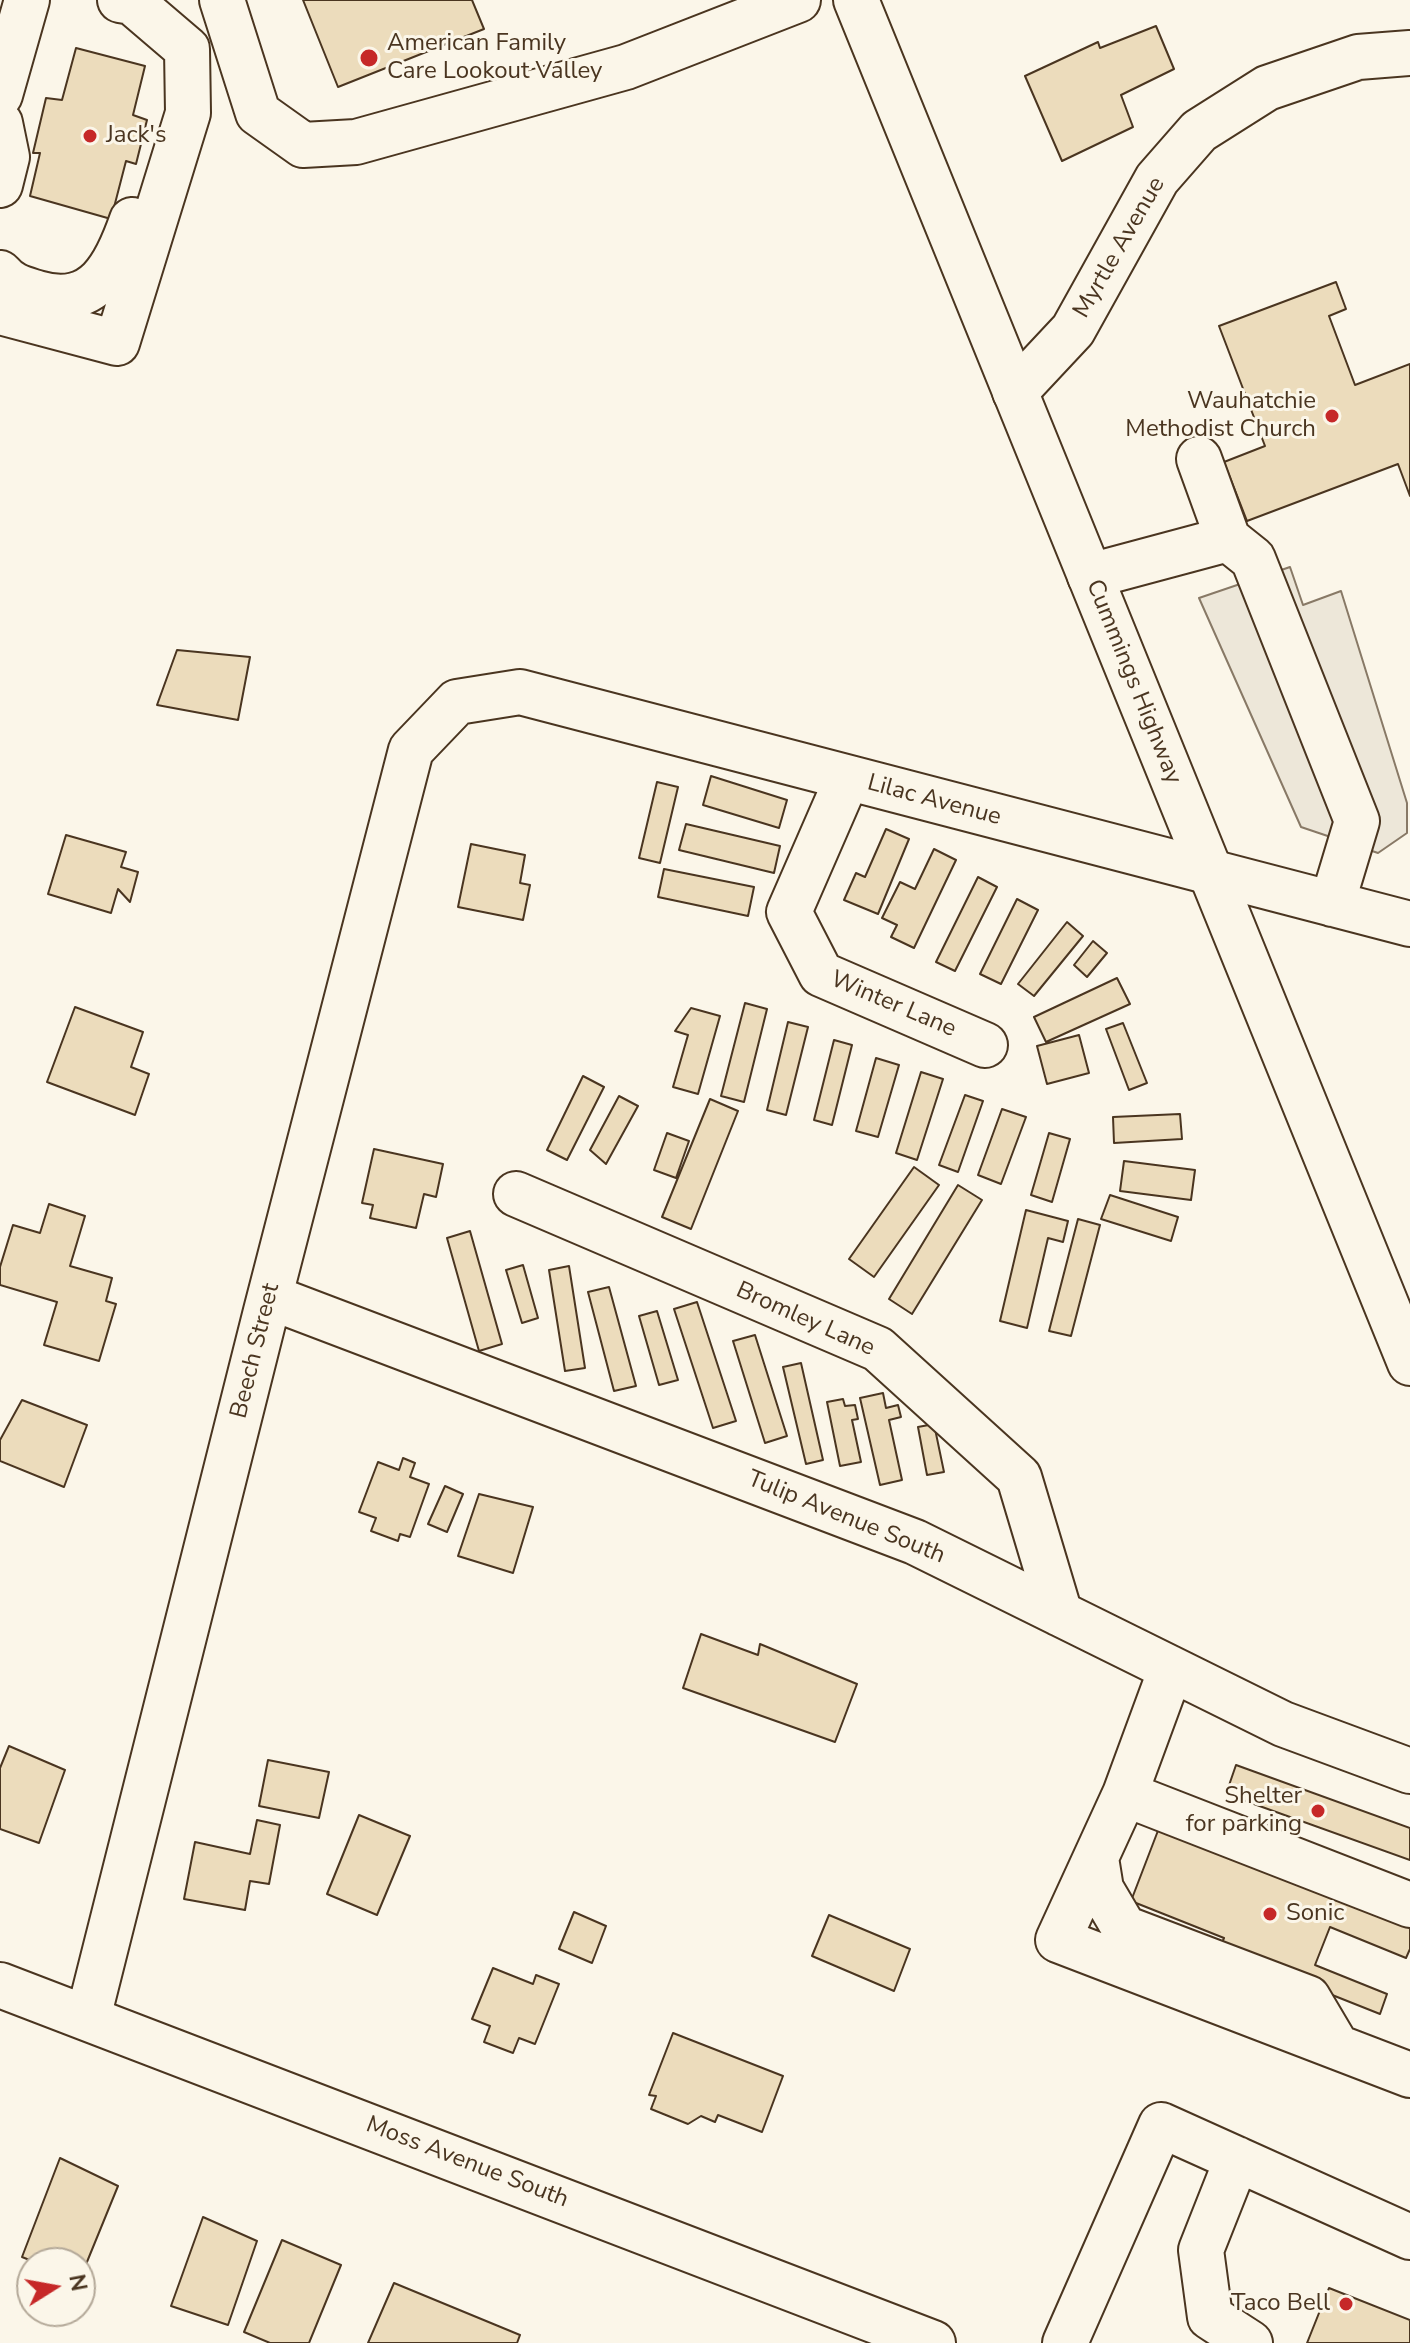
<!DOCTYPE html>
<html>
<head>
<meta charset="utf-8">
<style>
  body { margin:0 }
  #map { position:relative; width:1410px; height:2343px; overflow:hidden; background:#fbf6e9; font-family:"Nunito Sans",sans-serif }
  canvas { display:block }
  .north { position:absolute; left:16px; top:2247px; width:80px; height:80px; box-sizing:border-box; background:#fbf6e9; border:2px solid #b4a999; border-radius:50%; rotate:79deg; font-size:22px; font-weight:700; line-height:32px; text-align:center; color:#4a3520 }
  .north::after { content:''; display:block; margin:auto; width:28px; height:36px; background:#c62828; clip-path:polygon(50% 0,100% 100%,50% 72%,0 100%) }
</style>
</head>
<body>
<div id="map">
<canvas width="1410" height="2343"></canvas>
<div class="north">N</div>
</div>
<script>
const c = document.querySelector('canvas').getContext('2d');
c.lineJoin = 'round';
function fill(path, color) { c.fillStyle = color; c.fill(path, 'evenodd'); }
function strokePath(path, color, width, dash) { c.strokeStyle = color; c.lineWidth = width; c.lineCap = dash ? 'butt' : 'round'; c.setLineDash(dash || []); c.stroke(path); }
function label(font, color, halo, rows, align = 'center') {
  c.font = font + ' "Nunito Sans",sans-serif'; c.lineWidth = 6; c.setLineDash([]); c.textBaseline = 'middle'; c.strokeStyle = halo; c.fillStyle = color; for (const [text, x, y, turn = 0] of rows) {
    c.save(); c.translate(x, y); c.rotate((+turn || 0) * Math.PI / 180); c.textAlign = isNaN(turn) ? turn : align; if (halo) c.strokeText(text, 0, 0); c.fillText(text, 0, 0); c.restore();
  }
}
const parking = new Path2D(`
  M1290,567L1303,605L1341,591L1407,803V833L1378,853L1301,827L1199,598Z`);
fill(parking, '#ede7d9');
strokePath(parking, '#887966', 2);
const building = new Path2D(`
  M303,0H472L484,29L338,87Z
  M1156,26L1174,69L1121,95L1133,127L1062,161L1025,76L1098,42L1100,48Z
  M76,48L145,66L133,115L147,120L136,164L126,161L111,219L30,196L40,153H33L46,98L62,100Z
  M1336,282L1346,309L1329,316L1355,385L1410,364V496L1398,464L1247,521L1224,462L1265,446L1219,326Z
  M177,650L250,657L238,720L157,705Z
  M711,776L787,800L779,828L703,805Z
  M657,782L678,787L660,863L639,858Z
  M686,824L780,846L774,873L679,850Z
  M886,829L909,839L878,914L844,900L856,873L865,877Z
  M66,835L126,852L121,867L138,872L130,902L118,889L111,913L48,894Z
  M471,844L525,855L520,883L530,885L523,920L458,907Z
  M934,849L956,860L914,948L891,937L897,925L882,918L900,882L915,889Z
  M664,869L754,887L748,916L658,897Z
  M978,877L997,887L955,971L936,962Z
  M1017,899L1038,910L1001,984L980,974Z
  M1067,922L1083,936L1034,996L1018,984Z
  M1093,941L1107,953L1087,977L1074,965Z
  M1117,978L1130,1004L1046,1042L1034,1017Z
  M745,1003L767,1009L744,1102L721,1096Z
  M75,1007L143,1032L131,1067L149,1074L135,1115L47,1082Z
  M691,1008L720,1016L698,1094L673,1087L688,1035L675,1031Z
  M788,1022L808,1027L786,1115L767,1110Z
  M1123,1023L1147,1083L1129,1090L1106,1029Z
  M1079,1035L1089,1073L1047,1084L1037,1046Z
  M834,1040L852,1045L832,1125L814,1120Z
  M876,1058L899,1065L878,1137L856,1131Z
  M921,1072L943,1079L917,1160L896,1153Z
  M583,1076L604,1087L567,1160L547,1150Z
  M965,1095L983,1101L958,1172L939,1165Z
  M619,1096L638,1106L606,1164L590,1150Z
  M710,1099L738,1111L691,1229L662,1217Z
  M1002,1109L1026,1117L1001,1184L978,1175Z
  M1180,1114L1182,1139L1114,1143L1113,1117Z
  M667,1133L689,1141L676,1178L654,1170Z
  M1049,1133L1070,1139L1052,1202L1031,1195Z
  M374,1149L443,1164L436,1197L424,1194L416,1228L370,1218L373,1205L362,1203Z
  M1124,1161L1195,1170L1191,1200L1120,1191Z
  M914,1167L939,1185L874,1277L849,1259Z
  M958,1185L982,1200L912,1314L889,1299Z
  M1110,1195L1178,1217L1171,1241L1101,1219Z
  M49,1204L85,1216L70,1266L112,1278L106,1301L116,1304L99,1361L44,1345L57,1302L0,1285V1267L13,1225L40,1233Z
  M1026,1210L1068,1221L1063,1242L1048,1238L1027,1328L1000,1321Z
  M1078,1219L1100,1225L1071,1336L1049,1331Z
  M470,1231L502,1344L479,1351L447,1238Z
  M523,1265L538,1318L522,1323L506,1270Z
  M569,1266L585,1368L565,1371L549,1270Z
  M609,1287L636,1386L614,1391L588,1292Z
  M697,1302L736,1421L713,1428L674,1309Z
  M657,1311L678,1380L659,1385L639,1316Z
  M755,1335L787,1436L765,1443L733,1341Z
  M801,1363L823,1460L806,1464L783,1367Z
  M883,1393L886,1408L898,1405L901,1417L889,1420L902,1480L880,1485L860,1398Z
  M843,1399L845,1406L855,1405L858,1419L852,1420L861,1462L840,1466L827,1402Z
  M22,1400L87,1425L64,1487L0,1461V1440Z
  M934,1424L944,1472L927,1475L918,1427Z
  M403,1458L415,1463L410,1477L429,1484L410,1537L400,1534L398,1541L371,1531L376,1518L359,1512L378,1462L399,1470Z
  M445,1486L463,1494L447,1532L428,1524Z
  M479,1494L533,1507L513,1573L458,1556Z
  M701,1634L758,1655L760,1644L857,1684L835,1742L683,1688Z
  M9,1746L65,1770L39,1843L0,1829V1768Z
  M268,1760L329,1772L319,1818L259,1806Z
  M1236,1765L1410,1828V1860L1226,1794Z
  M359,1815L410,1836L377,1915L327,1894Z
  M257,1820L280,1825L269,1884L250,1881L245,1910L184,1899L195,1842L250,1854Z
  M1159,1828L1410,1928V1949L1406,1958L1330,1927L1315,1965L1387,1994L1380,2014L1219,1950L1224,1938L1131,1901Z
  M574,1912L606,1926L592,1963L559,1949Z
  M829,1915L910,1949L894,1991L812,1956Z
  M493,1968L533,1984L536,1975L559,1984L535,2044L519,2038L513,2053L484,2042L490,2026L472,2019Z
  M673,2033L783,2076L762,2132L718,2115L715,2122L701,2116L688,2124L651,2109L656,2096L649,2095Z
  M60,2158L118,2186L80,2279V2263H37L22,2257Z
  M203,2217L257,2241L228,2325L171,2306Z
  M282,2240L341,2265L309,2343H270L244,2332Z
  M394,2283L520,2335L517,2343H368Z
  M1329,2288L1410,2320V2343H1307Z`);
fill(building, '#ecdcbc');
strokePath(building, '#4a3520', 2);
const minor = new Path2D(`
  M222,0L258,113L303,145L356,142L626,67L798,0
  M0,95L27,0
  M0,123L7,157L0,185
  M0,273C11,286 21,288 37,293C95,310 116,266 132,220
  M0,312L117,343L188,113L187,49L132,2L120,0
  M1015,392L1073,330L1157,179L1199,131L1267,88L1358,57L1410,53
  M1199,459L1228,539L1253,559L1357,821L1332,904
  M1090,576L1228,539
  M847,779L789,912L821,974L985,1045
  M516,1194L878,1349L1019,1477L1060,1614
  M270,1297L915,1542L1283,1724L1410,1771
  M1171,1669L1125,1794L1058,1940L1410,2075
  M1125,1794L1410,1905
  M1096,1858L1101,1889L1124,1928L1308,1998L1337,2047
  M0,1985L933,2343
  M88,2018L266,1311L411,750L457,702L520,692L1410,924
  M1237,2159L1201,2250L1210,2317L1250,2343
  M1065,2343L1161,2125L1410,2237`);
const major = new Path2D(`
  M856,0L1410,1363`);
strokePath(minor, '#4a3520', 48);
strokePath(major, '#4a3520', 48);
strokePath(minor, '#fbf6e9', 44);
strokePath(major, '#fbf6e9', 44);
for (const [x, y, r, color] of [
  [369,58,10,"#c62828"],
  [90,136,8,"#c62828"],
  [1332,416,8,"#c62828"],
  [1318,1811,8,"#c62828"],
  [1270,1914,8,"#c62828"],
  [1346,2304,8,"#c62828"]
]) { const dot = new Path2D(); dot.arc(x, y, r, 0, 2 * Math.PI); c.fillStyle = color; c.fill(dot); strokePath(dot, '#fbf6e9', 3); }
label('24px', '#4a3520', '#fbf6e9', [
  ["American Family",387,44],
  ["Care Lookout Valley",387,72],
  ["Jack's",106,136],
  ["Wauhatchie",1316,402,"right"],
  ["Methodist Church",1316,430,"right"],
  ["Shelter",1302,1797,"right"],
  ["for parking",1302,1825,"right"],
  ["Sonic",1286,1914],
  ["Taco Bell",1330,2304,"right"]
], 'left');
label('24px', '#4a3520', '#fbf6e9', [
  ["Myrtle Avenue",1120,248,-60],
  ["Cummings Highway",1133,682,68],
  ["Lilac Avenue",934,801,15],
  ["Winter Lane",893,1005,23],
  ["Bromley Lane",805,1320,24],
  ["Beech Street",256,1351,-76],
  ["Tulip Avenue South",846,1518,22],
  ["Moss Avenue South",467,2163,21]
]);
</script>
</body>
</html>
